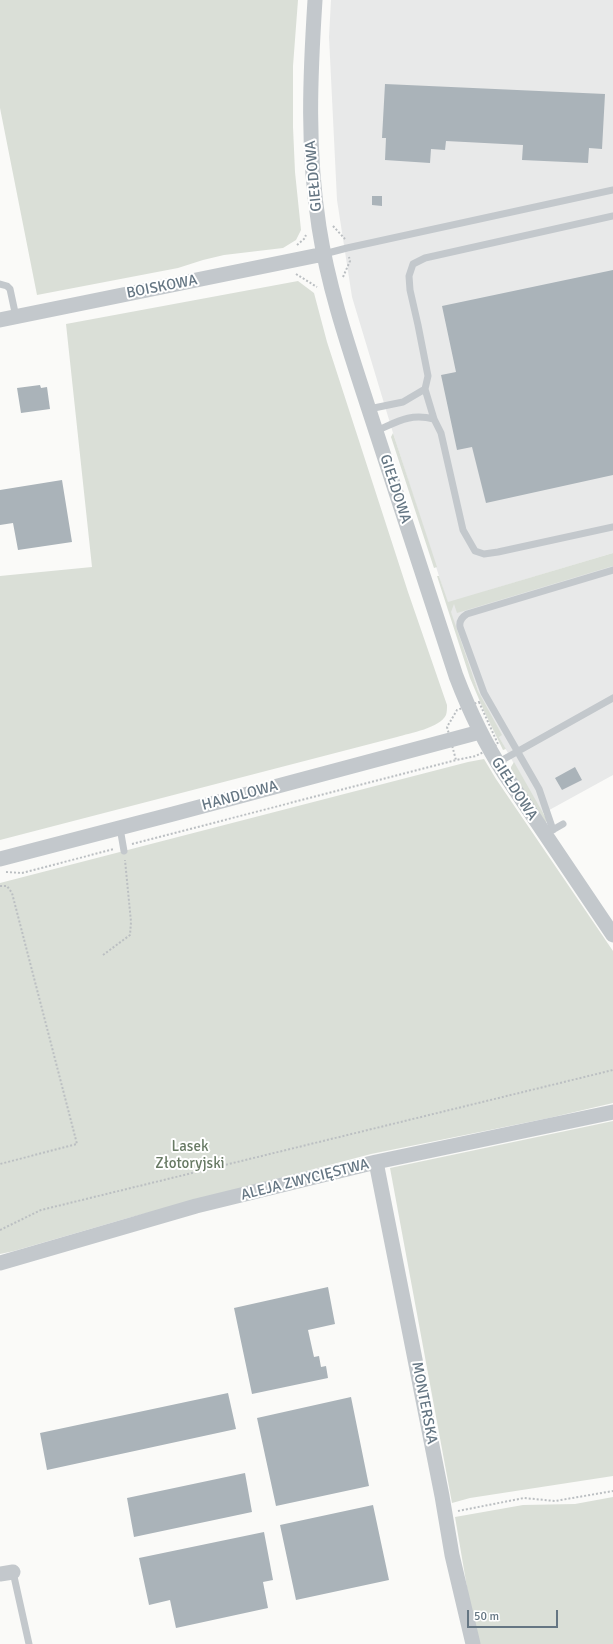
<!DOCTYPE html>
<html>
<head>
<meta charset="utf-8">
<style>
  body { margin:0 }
  #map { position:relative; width:613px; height:1644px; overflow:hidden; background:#fafaf8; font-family:Signika,sans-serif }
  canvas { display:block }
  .scale { position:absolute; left:467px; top:1610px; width:91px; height:18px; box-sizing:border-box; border:2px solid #657683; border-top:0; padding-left:5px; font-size:12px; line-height:14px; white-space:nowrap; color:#657683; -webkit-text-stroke:3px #fff; paint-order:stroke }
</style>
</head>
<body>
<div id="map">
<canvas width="613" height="1644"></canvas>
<div class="scale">50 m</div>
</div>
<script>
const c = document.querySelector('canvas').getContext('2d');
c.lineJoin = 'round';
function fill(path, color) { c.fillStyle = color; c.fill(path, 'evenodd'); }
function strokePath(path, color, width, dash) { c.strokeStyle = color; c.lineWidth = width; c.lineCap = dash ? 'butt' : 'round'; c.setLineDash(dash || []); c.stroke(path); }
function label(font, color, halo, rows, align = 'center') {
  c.font = font + ' Signika,sans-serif'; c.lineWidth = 4; c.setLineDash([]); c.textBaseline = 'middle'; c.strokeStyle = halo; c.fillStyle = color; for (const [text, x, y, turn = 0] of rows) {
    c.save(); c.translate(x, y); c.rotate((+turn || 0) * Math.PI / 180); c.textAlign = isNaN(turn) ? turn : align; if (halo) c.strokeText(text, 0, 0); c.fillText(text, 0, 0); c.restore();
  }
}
fill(new Path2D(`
  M331,0H613V553L483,592L613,555V775L542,814L490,721L466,660L393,433L352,297L337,200L329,37Z`), '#e8e9e9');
fill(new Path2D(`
  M0,0H298L293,66V127L295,172L301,230L296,240L283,248L224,255L203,260L178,268L37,295L0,108Z
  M298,281L314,293L327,342L408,592L447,705C447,708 447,712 446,715C440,728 410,733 397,737L0,840V576L92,567L66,324Z
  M393,433L437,567L434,568L391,437Z
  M613,553V566L457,613L454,604L451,612L478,691L502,735L499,737L506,749L503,750L484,711L470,678L437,576H439L448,602Z
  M484,759L496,779L613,951V1103L549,1118L371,1154L128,1218L14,1251L0,1254V883L468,762Z
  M514,762L547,820L546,823L511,772V767Z
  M613,1121V1476L470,1498L452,1503L390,1168Z
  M613,1497V1644H480L470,1605L455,1517L523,1505L575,1504Z`), '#dadfd7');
fill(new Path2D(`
  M385,84L605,94L602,149L589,148L588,163L522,160L523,145L446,141L445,150L431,149L430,163L385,160L386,138H382Z
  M372,196H382V206L372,205Z
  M613,270V475L486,503L472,447L457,450L441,375L456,372L442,306Z
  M40,385L41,388L47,387L50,409L21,413L17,388Z
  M62,480L72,542L18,550L13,523L0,525V490Z
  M575,767L582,780L562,790L555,778Z
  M328,1287L335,1324L308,1330L314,1357L319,1356L321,1367L326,1366L328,1378L252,1394L234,1308Z
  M228,1393L236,1429L47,1470L40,1433Z
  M351,1397L369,1486L276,1506L257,1418Z
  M245,1473L252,1512L134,1537L127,1498Z
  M373,1505L389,1580L296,1600L280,1525Z
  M264,1532L273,1580L263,1582L268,1608L176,1628L170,1600L149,1605L139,1558Z`), '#aab3b9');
strokePath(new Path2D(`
  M333,226L345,239
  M297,245L304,239L306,235
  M296,274L317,287
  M343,277L350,261L349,257
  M479,702L498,744L476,756L456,760L447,727L457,710Z
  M132,844L456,760
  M6,872L22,873L114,849
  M0,886H7L12,893L77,1144L0,1164
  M103,955L130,935L131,922L125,860
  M0,1230L41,1210L613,1070
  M458,1511L524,1498L555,1501L613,1491`), '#bbbfc2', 2, [2, 2]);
strokePath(new Path2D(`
  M324,254L347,248L613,190
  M0,284L7,286L10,289L16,317
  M425,389L434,419
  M369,409L403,402L425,389L428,376L418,325L410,290L409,276L413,264L425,258L613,216
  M376,431C397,422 409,413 434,419L441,433L463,530L475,551L484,554L498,552L613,527
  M497,763L613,698
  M120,828L124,851
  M553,830L539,789L484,693L460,627C459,621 462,617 467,614L613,570
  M549,832L563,824
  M13,1572L29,1644`), '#c3c8cc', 7);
strokePath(new Path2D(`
  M315,0C310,78 307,149 319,227C329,292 351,354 371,416C399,503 428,589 456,676C469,710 484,742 504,773L613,935
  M0,320L324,254
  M0,859L173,814L480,732
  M376,1162L442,1496L452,1555L473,1644
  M0,1263L196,1206L376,1162L613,1112
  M0,1574L13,1572`), '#c3c8cc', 15);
label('15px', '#657683', '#fff', [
  ["GIEŁDOWA",314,176,-95],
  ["BOISKOWA",162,287,-11],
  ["GIEŁDOWA",395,489,72],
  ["GIEŁDOWA",514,789,57],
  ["HANDLOWA",240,796,-15],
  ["ALEJA ZWYCIĘSTWA",305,1180,-14],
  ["MONTERSKA",424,1403,79]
]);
label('15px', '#687a64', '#fff', [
  ["Lasek",190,1147],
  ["Złotoryjski",190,1164]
]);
</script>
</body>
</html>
